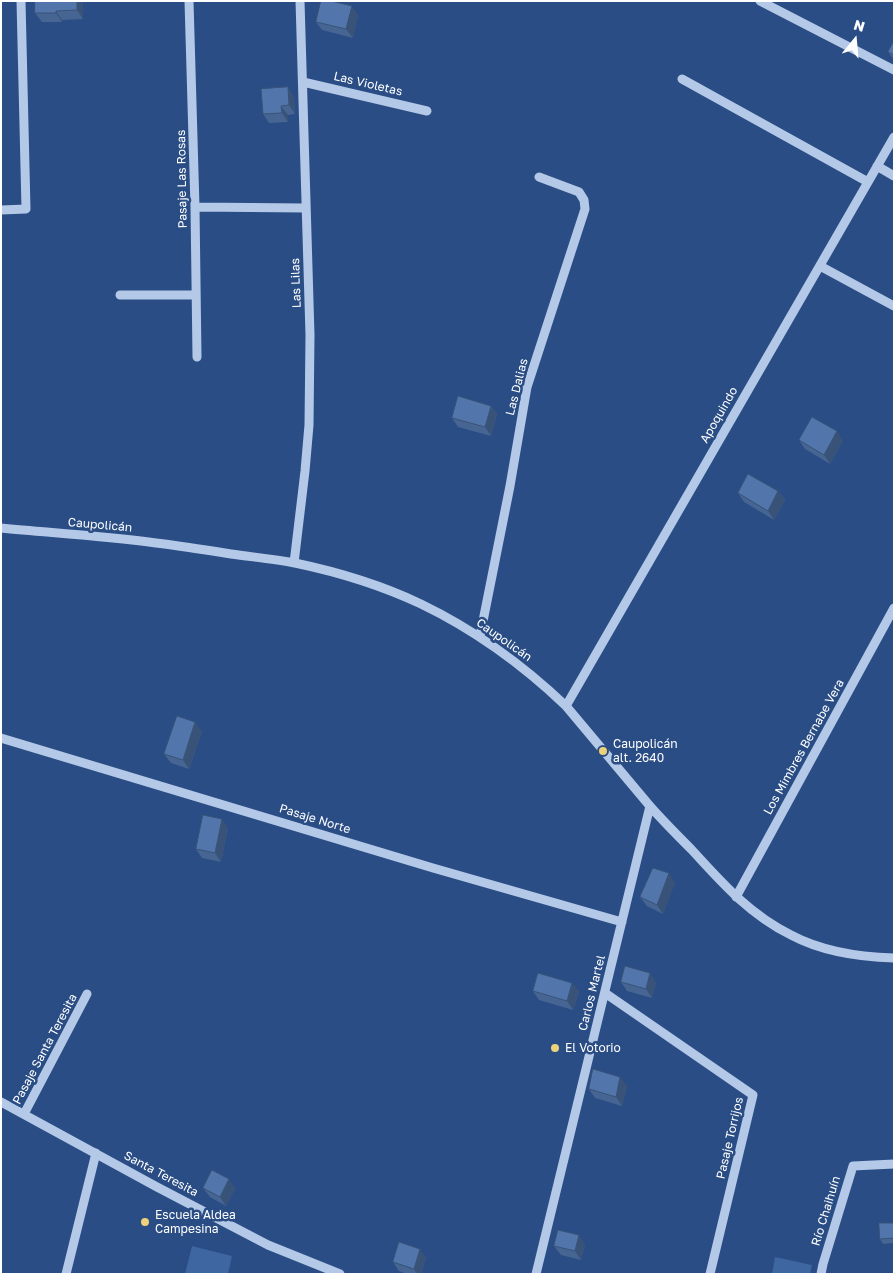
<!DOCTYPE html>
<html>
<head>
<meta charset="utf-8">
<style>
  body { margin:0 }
  #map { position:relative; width:895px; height:1275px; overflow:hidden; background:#294d84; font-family:"Golos Text",sans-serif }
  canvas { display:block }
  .frame { position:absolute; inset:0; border:2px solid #fff; pointer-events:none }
  .north { position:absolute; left:830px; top:15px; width:50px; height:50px; -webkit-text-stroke:4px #294d84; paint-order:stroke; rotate:17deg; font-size:14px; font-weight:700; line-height:20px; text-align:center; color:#fff }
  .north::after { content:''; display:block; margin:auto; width:18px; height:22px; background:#fff; clip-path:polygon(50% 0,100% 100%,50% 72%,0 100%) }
</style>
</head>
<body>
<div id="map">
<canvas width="895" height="1275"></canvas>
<div class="frame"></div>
<div class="north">N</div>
</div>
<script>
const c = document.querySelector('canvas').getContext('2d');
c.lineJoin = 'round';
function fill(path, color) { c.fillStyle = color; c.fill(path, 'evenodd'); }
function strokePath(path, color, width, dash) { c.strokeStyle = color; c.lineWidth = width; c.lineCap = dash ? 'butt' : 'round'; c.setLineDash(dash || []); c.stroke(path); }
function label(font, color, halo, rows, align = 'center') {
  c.font = font + ' "Golos Text",sans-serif'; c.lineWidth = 5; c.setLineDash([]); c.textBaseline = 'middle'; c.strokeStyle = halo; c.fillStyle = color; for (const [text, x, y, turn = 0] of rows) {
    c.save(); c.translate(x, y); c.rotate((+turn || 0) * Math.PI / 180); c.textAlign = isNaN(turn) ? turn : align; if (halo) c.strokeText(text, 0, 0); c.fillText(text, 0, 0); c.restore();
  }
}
fill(new Path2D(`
  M192,1246L232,1256L228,1274H185Z
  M775,1257L812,1265L810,1274H772Z`), '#3e66a0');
strokePath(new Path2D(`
  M189,1L195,207L197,357
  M760,1L894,70
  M682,79L868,182
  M303,82L427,111
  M877,166L894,176
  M195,207L306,208
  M1,210L26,209L21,1
  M820,266L894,306
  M120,295H196
  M1,528C53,533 105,536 156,543C181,546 206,550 231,554C252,557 274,559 295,563C338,572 381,585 421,604C475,630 523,665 566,706C594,739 621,772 649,805C662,820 677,835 691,849C722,883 749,914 791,935C823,952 858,957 894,958
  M294,563L305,471L309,425L310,335L300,1
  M480,636L510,486L527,387L585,209L584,200L579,192L539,177
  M566,706L894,137
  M1,738L433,868L622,922
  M736,897L894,608
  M605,993L753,1095L710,1274
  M1,1102L157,1187L268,1245L340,1274
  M24,1114L87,994
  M66,1274L96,1153
  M536,1274L650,806
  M821,1274L823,1264L853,1166L894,1164`), '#b4c8e7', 9);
fill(new Path2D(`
  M83,2V19L62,20V22H42L35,13Z
  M358,15L353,38L322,30L316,22Z
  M894,41V60L888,52Z
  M294,96L295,114L288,115V122L269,123L263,114Z
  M491,406L497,414L491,436L458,427L452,418Z
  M799,440H843L830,464L805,449Z
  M778,491L785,500L774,520L744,502L738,493Z
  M202,731L189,769L171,763L164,754Z
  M228,828L221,862L202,858L196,849Z
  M675,882L663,914L647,906L640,897Z
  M621,982H656L652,998L627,991Z
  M533,991H579L573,1010L539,1000Z
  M627,1086L622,1106L595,1098L589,1089Z
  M203,1188H235L226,1206L210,1197Z
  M894,1223V1243L883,1244L880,1239Z
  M585,1244L581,1260L561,1255L554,1246Z
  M426,1257L421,1274H407L399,1271L393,1262Z`), '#476593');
fill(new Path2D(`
  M77,1H82L83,2V19L77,10Z
  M352,6L358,15L353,38L346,29Z
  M56,11L62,20V22L56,13Z
  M288,87L294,96L295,114L289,105Z
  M281,106L288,115V122L282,113Z
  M491,406L497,414L491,436L485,427Z
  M837,431L843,440L830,464L824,455Z
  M778,491L785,500L774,520L768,511Z
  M195,722L202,731L189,769L183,760Z
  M222,819L228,828L221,862L215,853Z
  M669,873L675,882L663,914L657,905Z
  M650,973L656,982L652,998L646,989Z
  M572,983L579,991L573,1010L567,1001Z
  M620,1077L627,1086L622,1106L616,1097Z
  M229,1179L235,1188L226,1206L220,1197Z
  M579,1235L585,1244L581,1260L575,1251Z
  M420,1249L426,1257L421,1274H417L414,1269Z`), '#395378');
const building = new Path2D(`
  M35,1H77V10L56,11V13H35Z
  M321,1H331L352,6L346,29L316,22Z
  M894,41V55L888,52Z
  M288,87L289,105L281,106L282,113L263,114L261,89Z
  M458,396L491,406L485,427L452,418Z
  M812,417L837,431L824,455L799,440Z
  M748,474L778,491L768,511L738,493Z
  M177,716L195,722L183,760L164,754Z
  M203,815L222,819L215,853L196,849Z
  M653,868L669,873L657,905L640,897Z
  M625,966L650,973L646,989L621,982Z
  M538,973L572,983L567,1001L533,991Z
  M593,1069L620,1077L616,1097L589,1089Z
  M212,1170L229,1179L220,1197L203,1188Z
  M879,1223H894V1238L880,1239Z
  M558,1230L579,1235L575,1251L554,1246Z
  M399,1242L420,1249L414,1269L393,1262Z`);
fill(building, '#5276ab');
strokePath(building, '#395378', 1);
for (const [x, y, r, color] of [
  [603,751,5,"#eed17b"],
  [555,1048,5,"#eed17b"],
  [145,1222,5,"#eed17b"]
]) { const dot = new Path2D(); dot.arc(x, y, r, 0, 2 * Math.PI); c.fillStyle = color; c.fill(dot); strokePath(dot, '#294d84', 2); }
label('12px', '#fff', '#294d84', [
  ["Las Violetas",368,84,13],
  ["Pasaje Las Rosas",182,179,-91],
  ["Las Lilas",296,283,-92],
  ["Las Dalias",517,387,-76],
  ["Apoquindo",719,415,-60],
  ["Caupolicán",100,525,5],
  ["Caupolicán",504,640,35],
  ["Los Mimbres Bernabe Vera",804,747,-61],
  ["Pasaje Norte",315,819,17],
  ["Carlos Martel",592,993,-76],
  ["Pasaje Santa Teresita",45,1049,-62],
  ["Pasaje Torrijos",730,1138,-77],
  ["Santa Teresita",161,1174,28],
  ["Río Chaihuín",826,1211,-73]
]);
label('12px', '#fff', '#294d84', [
  ["Caupolicán",613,744],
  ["alt. 2640",613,758],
  ["El Votorio",565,1048],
  ["Escuela Aldea",155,1215],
  ["Campesina",155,1229]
], 'left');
</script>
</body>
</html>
